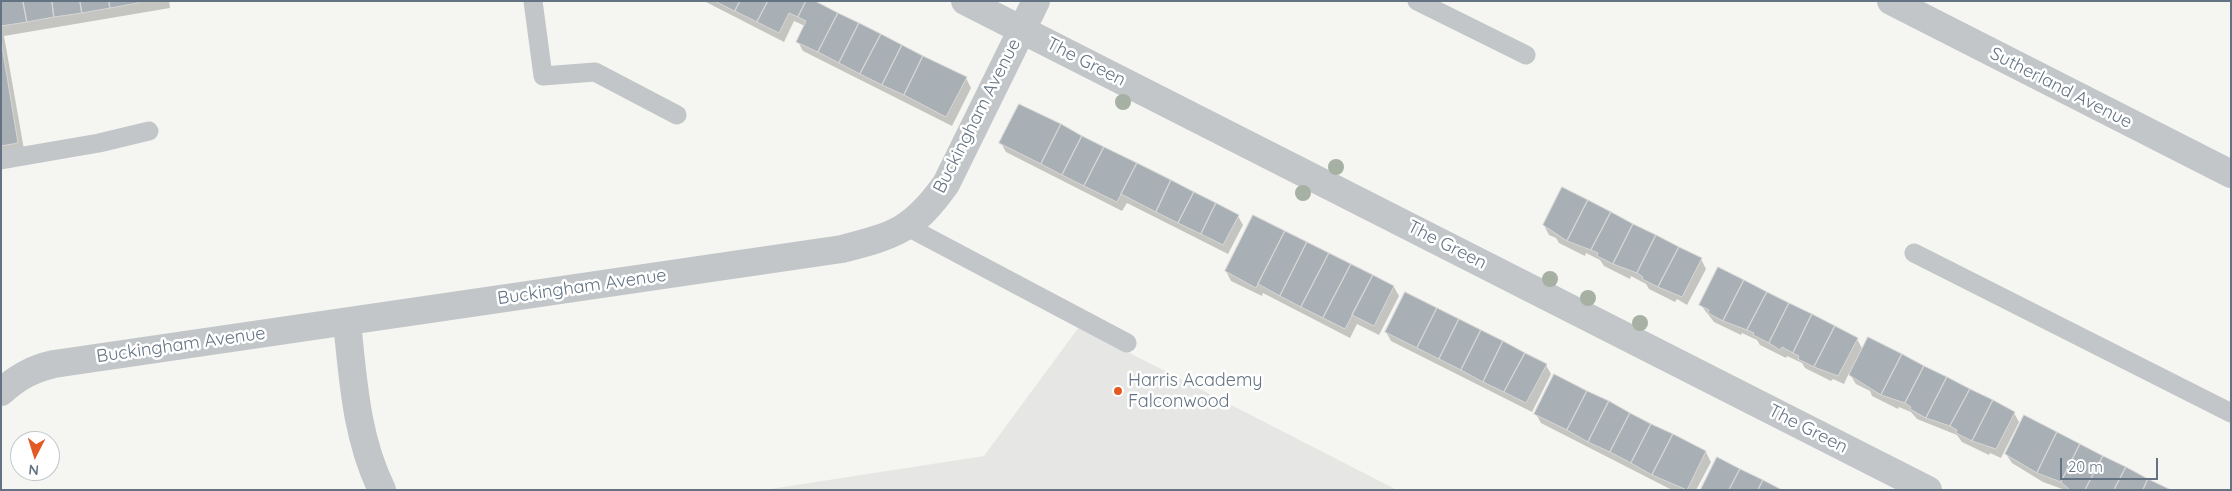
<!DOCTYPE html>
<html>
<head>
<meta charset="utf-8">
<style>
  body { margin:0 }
  #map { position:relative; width:2232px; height:491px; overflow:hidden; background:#f5f5f1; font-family:Quicksand,sans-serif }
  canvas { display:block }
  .frame { position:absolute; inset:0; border:2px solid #647383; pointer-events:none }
  .north { position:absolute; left:10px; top:431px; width:50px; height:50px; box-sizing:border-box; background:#fff; border:1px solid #c1c7cd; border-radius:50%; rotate:185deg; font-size:14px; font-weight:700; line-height:20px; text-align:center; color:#647383 }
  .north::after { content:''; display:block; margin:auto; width:18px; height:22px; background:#e35a24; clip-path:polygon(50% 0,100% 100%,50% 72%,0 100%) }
  .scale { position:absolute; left:2060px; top:458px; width:98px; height:22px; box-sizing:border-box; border:2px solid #647383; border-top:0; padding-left:6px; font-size:15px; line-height:18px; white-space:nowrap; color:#647383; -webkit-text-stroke:4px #fff; paint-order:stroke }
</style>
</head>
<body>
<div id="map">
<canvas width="2232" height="491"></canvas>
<div class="frame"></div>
<div class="north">N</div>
<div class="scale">20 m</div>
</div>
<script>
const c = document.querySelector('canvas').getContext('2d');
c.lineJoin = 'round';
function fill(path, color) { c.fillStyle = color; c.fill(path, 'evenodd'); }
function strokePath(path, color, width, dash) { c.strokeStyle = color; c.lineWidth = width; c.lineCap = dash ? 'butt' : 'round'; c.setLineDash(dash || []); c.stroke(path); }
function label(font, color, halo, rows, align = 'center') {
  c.font = font + ' Quicksand,sans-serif'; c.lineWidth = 5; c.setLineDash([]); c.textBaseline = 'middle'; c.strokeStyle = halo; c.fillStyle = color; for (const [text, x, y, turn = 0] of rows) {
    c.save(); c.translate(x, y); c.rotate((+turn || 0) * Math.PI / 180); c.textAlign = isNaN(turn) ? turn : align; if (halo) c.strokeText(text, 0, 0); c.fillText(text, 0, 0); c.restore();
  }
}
fill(new Path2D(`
  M1079,327L1397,490H764L984,456Z`), '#e6e7e5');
fill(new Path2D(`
  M1,1H169L170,8L4,36L25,155L1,159Z
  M704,1H812L966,78L971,88L952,126L803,51L798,42L805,26L794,21L784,42Z
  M1001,143L1238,216L1243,225L1228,254L1127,203L1122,211L1006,152Z
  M1254,217L1394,287L1399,296L1379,335L1357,324L1350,338L1263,293L1262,296L1231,281L1226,271Z
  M1544,225L1701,259L1706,269L1687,305L1677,299L1675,302L1649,289L1646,284L1631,276L1630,279L1604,266L1600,260L1586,253L1585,256L1559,243L1556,238L1549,235Z
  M1700,304L1857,339L1863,350L2014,413L2019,422L2001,458L1990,453L1989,455L1962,442L1957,435L1917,419L1911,412L1899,407L1898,409L1872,396L1870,391L1856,384L1849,373L1844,384L1833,379L1831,381L1805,368L1802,363L1787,356L1786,358L1760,345L1757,340L1742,333L1741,335L1714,322Z
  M1386,332L1546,365L1551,374L1532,412L1391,341Z
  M1555,376L1706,452L1711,462L1696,490H1672L1541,423L1536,414Z
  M2006,454L2168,490H2065L2043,482L2012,463Z`), '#0003');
const building = new Path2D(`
  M1,1H23L27,22L1,26Z
  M23,1H52L54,17L27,22Z
  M52,1H80L82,13L54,17Z
  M80,1H109L110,8L82,13Z
  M109,1H137L138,3L110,8Z
  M715,1H740L735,11Z
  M740,1H768L757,22L735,11Z
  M768,1H806L798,17L789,13L779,33L757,22Z
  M806,1H815L838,13L818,52L796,42L806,21L798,17Z
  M838,13L859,23L839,63L818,52Z
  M859,23L881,34L860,74L839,63Z
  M881,34L902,45L882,85L860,74Z
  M1,40L18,143L1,146Z
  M902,45L923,56L904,95L882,85Z
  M923,56L967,77L946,117L904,95Z
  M1019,104L1061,124L1041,164L999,143Z
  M1061,124L1082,136L1062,175L1041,164Z
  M1082,136L1104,147L1084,186L1062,175Z
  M1104,147L1137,163L1117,202L1084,186Z
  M1137,163L1171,180L1156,212L1121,194Z
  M1171,180L1194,192L1178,223L1156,212Z
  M1562,187L1588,200L1567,241L1543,225Z
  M1194,192L1216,203L1201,234L1178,223Z
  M1588,200L1611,212L1591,250L1567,241Z
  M1216,203L1239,215L1223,245L1201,234Z
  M1611,212L1633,224L1613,264L1597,256L1598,253L1591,250Z
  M1253,215L1285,231L1256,288L1225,271Z
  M1633,224L1656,235L1637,273L1613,264Z
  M1285,231L1307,242L1280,296L1258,284Z
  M1656,235L1679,247L1658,287L1642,279L1643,277L1637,273Z
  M1307,242L1329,253L1301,307L1280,296Z
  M1679,247L1702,258L1682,297L1658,287Z
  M1329,253L1351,264L1323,318L1301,307Z
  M1351,264L1373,275L1345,329L1323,318Z
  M1718,267L1744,280L1723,321L1708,313L1709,310L1699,305Z
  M1373,275L1394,286L1374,326L1352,315Z
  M1744,280L1767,292L1747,330L1723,321Z
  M1405,292L1437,308L1417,348L1385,332Z
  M1767,292L1789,303L1769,343L1753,335L1754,333L1747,330Z
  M1789,303L1812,314L1793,353L1782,347L1780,350L1769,343Z
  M1437,308L1459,319L1439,359L1417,348Z
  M1812,314L1835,326L1814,367L1798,359L1799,356L1793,353Z
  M1459,319L1481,330L1461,370L1439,359Z
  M1835,326L1858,338L1838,376L1814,367Z
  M1481,330L1503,341L1483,382L1461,370Z
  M1868,337L1902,354L1881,395L1849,375Z
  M1503,341L1525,353L1504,392L1483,382Z
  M1525,353L1547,364L1526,403L1504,392Z
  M1902,354L1924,366L1905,403L1881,395Z
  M1924,366L1947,377L1926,418L1910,409L1911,407L1905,403Z
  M1554,374L1587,391L1567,430L1534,414Z
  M1947,377L1970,389L1950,426L1926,418Z
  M1970,389L1993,400L1972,441L1956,433L1957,430L1950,426Z
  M1587,391L1609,401L1588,442L1567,430Z
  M1993,400L2015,412L1996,449L1972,441Z
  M1609,401L1630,413L1610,452L1588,442Z
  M1630,413L1651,424L1631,463L1610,452Z
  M2024,415L2057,432L2037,473L2005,454Z
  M1651,424L1673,434L1652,475L1631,463Z
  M2057,432L2080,444L2061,482L2037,473Z
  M1673,434L1706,451L1687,490L1652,475Z
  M2080,444L2103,456L2085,490H2070L2061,482Z
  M2103,456L2126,467L2114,490H2085Z
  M1717,457L1740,469L1729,490H1703L1701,489Z
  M2126,467L2148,479L2143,490H2114Z
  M1740,469L1763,480L1758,490H1729Z
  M2148,479L2171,490H2143Z
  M1763,480L1782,490H1758Z`);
fill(building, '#a8b0b6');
strokePath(building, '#d6d6d4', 1);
strokePath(new Path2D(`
  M533,1L543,76L595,72L677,115
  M1417,1L1526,55
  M1,160L99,143L149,131
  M908,227L1127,343
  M1914,253L2231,413`), '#c2c6c9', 19);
strokePath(new Path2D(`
  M965,1L1928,490
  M1891,1L2231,174
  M347,322C353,379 356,437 382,490
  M1,392C18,377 32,369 54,364L842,249C896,235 913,230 946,184L1036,1`), '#c2c6c9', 28);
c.fillStyle = '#a6b1a3';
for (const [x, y] of [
  [1123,102],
  [1336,167],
  [1303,193],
  [1550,279],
  [1588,298],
  [1640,323]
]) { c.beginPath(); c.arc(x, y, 8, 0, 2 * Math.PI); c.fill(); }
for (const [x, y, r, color] of [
  [1118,391,5,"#e35a24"]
]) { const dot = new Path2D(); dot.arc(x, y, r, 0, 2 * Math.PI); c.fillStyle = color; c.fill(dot); strokePath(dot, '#fff', 2); }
label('18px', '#647383', '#fff', [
  ["The Green",1086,62,27],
  ["Sutherland Avenue",2061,88,27],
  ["Buckingham Avenue",977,116,-63],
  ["The Green",1447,245,27],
  ["Buckingham Avenue",582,287,-8],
  ["Buckingham Avenue",181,345,-8],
  ["The Green",1808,429,27]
]);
label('18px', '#647383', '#fff', [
  ["Harris Academy",1128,381],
  ["Falconwood",1128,402]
], 'left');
</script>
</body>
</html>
